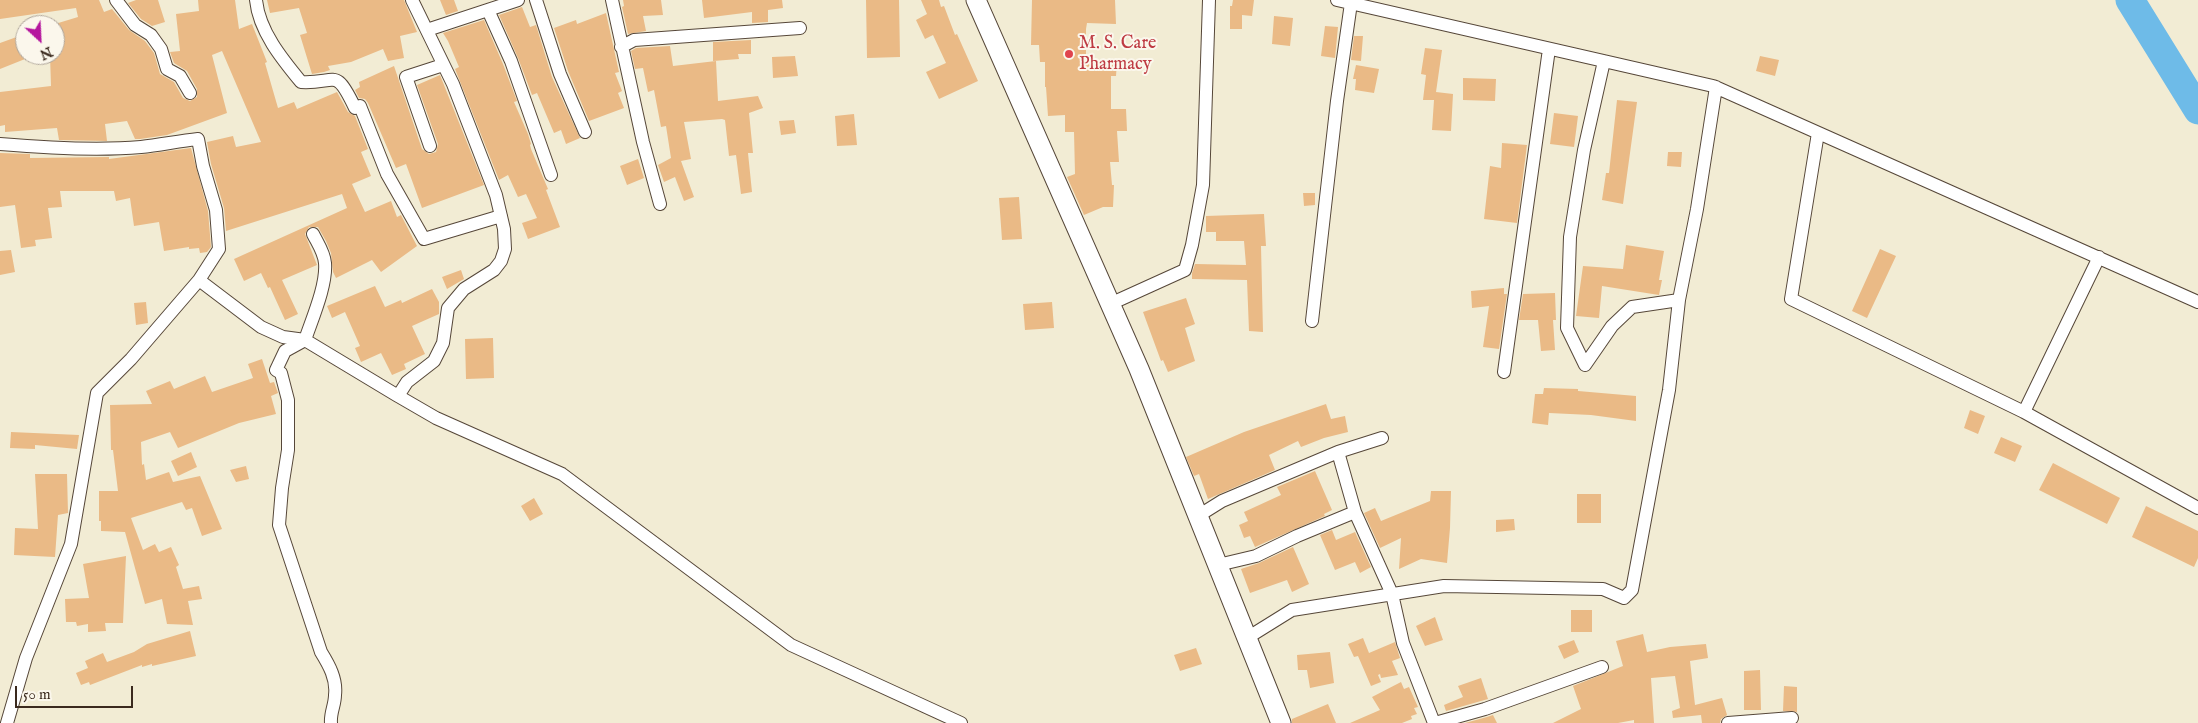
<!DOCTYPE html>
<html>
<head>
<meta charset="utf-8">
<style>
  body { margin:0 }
  #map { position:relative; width:2198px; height:723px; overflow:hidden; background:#f2ecd4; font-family:"IM FELL English",serif }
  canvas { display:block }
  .north { position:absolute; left:15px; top:15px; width:50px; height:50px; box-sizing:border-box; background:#fbf7ec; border:1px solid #aea59a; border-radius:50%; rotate:155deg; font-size:14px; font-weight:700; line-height:20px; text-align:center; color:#3b2a1e }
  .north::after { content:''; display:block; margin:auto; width:18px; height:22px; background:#b5179e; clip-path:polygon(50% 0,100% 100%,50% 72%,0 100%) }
  .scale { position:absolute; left:15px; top:686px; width:118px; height:22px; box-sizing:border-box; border:2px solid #3b2a1e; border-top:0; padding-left:6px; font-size:15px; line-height:18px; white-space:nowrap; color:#3b2a1e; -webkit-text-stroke:4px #fbf7ec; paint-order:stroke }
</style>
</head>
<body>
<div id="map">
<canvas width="2198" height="723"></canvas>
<div class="north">N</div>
<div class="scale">50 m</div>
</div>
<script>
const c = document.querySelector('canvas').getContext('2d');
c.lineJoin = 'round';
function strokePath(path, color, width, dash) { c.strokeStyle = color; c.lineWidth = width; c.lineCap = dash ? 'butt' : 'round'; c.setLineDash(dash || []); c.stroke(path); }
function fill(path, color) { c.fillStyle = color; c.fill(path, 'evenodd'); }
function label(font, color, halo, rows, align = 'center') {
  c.font = font + ' "IM FELL English",serif'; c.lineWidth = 4; c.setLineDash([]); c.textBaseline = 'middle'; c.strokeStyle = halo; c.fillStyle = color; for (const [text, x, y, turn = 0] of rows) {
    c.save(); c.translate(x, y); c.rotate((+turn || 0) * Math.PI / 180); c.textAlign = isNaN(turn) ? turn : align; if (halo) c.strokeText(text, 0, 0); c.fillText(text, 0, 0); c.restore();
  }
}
strokePath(new Path2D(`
  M2130,0L2198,110`), '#6ebbe8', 29);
fill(new Path2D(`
  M0,0H99L104,12L112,9L129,30L145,41L154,53L160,74L174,82L183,98L190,101L197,97V89L187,71L174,63L170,52L180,51L176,14L199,11L198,0H235L239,29L252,24L267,62L265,63L278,108L294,102L297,109L337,92L348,112L355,116L368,149L361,152L371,176L352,184L365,212L391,201L397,217L401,215L417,246L381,272L372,260L336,278L333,272L331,253L326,241L318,227H309L305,234L317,265L282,280L298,314L285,320L270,287L268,288L261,273L244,281L234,259L347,208L342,194L226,231L224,208L211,164L207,142L233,136L236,147L261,142L222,51L212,55L227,113L167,135L140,139H135L127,121L105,124L107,141L59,140L57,128L5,132V125L0,126V92L51,86L50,55H55V24L78,17L76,8L0,19Z
  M136,0H158L165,22L152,26L141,19L128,3Z
  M267,0H404L417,32L400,36L404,58L388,61L383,49L351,62L328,66L330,70L324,72L312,74L300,35L307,33L299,8L270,13Z
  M440,0H454L458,11L446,15Z
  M623,0H661L663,15L643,16L646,31L628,34L622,7L624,6Z
  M702,0H782L783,8L768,10V22L752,23V12L704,18Z
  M866,0H899L900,57L867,58Z
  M921,0H939L941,7L944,6L955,35L957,34L978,81L939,99L926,72L946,63L933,35L925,39L916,20L927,14Z
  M1032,0H1115L1116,24L1087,23L1086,29V61L1117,62L1116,76H1111V109H1126L1127,131H1117L1119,162H1110L1112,185H1114L1113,207H1103L1084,215L1067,177L1075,174L1074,132H1065V115L1048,116L1046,87H1045V62H1040L1039,45H1031Z
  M1233,0H1254L1252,16L1242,15V29H1230V6H1232Z
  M522,7L530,27L536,25L552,77L580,138L566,144L561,130L554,133L537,93L532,95L518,58L499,15Z
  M606,13L619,72L615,73L622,91L618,93L624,108L589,121L568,71L554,28L576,20L577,24Z
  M1274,16L1293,18L1290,46L1272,44Z
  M484,20L503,64L517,101L514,102L528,134L531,144L530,145L531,149L548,189L546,190L560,227L528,239L522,223L537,218L526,194L518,197L508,175L499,180L455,69L459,67L448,41L443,33Z
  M1325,26L1338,27L1335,58L1321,56Z
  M25,34V59L0,69V43Z
  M1354,36H1363L1361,61L1351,60Z
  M751,40V54H738L739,59L713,61V42Z
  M670,46L673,66L716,61L718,101L758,96L763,108L749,113L753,153H748L752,192L741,194L736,155L729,156L725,120L722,119L684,122L691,159L681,161L694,197L684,201L675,177L664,182L658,165L671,158L666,126L661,127L654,90L648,92L643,68L635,69L631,51L636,48Z
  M1425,48L1442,50L1436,92L1453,94L1451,131L1432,130L1434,100H1423L1426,75L1421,74Z
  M795,56L798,76L773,78L772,57Z
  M1760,56L1779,60L1775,76L1756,71Z
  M1356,65L1379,69L1374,93L1355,90L1356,79H1353Z
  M394,66L422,149L429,154L436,152L438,144L417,85L440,75L484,185L422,208L406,164L396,168L368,103L365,99L359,98L355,90L360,87L359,82Z
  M1463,78L1496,79L1495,101L1463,100Z
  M1617,100L1637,102L1623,204L1602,200L1606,173H1609Z
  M1554,113L1578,116L1574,147L1550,144Z
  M854,114L857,145L837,146L835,116Z
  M794,120L796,133L781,135L779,121Z
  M1502,143L1527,145L1517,223L1484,219L1490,166L1501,168Z
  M191,148L208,211L211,247L207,252L200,253L199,248L189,249V247L164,251L159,222L134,226L130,198L116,201L114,191H60L62,207L48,208L52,238L35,240L36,246L21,248L15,205L0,207V153L30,154V158L109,157V159Z
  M1668,152H1682L1681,167L1667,166Z
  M638,159L644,178L627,185L620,166Z
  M1303,193H1315V205L1304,206Z
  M1019,197L1022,239L1002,240L999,198Z
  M1264,214L1266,246H1261L1263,332L1249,331L1247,280L1192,279V273L1195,264L1246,265L1244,241H1216V232H1206V216Z
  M1626,245L1664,251L1659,280H1662L1659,295L1602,286L1599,318L1576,316L1583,266L1623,269Z
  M1880,249L1896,256L1867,318L1852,311Z
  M11,250L15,272L0,275V251Z
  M461,270L464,279L447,289L442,277Z
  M375,286L385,307L401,300L402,303L432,289L439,302V314L412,326L425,354L404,364L406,369L392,375L381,353L361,362L355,348L360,346L345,312L332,318L327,306Z
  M1504,288V294H1507L1499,349L1483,347L1489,306L1472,308L1471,291Z
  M1555,293L1556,320H1553L1555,350L1541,351L1538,320H1519L1523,294Z
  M1186,298L1195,324L1185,328L1195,361L1168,372L1163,360L1161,361L1143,312Z
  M146,302L148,323L136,325L134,303Z
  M1052,302L1054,328L1025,330L1023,304Z
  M493,338L494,378L466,379L465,339Z
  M262,359L270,383L274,382L278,393L271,396L276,414L239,423L178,448L170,432L141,442L142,465L144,464L146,480L169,472L173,482L200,476L222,529L202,536L192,508L186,510L182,502L131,518L143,550L155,544L159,552L171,547L179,565L176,567L183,589L199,586L202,599L188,601L193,625L167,624L162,599L145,604L125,532L101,531V521H99V491H118L113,450H111L110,405L152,404L146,391L170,381L174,389L205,376L212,392L253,378L248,364Z
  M1544,388L1578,389V391L1636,396V421L1591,415L1549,413L1548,425L1532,423L1535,394H1543Z
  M1326,404L1331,419L1345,416L1348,432L1324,438L1301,447L1298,441L1269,455L1275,470L1208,499L1199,474L1194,476L1186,457L1244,432Z
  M1970,410L1985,416L1978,434L1964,428Z
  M11,432L79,435L77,449L35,445V449L10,448Z
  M2001,437L2022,446L2015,462L1994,453Z
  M191,452L197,467L178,476L171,461Z
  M2053,463L2120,498L2107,524L2039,490Z
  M246,466L249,479L236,482L230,470Z
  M1315,471L1332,510L1324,514L1325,516L1255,547L1250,536L1244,538L1239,525L1248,521L1244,512L1281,495L1277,487Z
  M35,474H67L68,513L58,515L55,557L14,555L15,528L38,529Z
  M1431,491H1451L1450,528L1447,563L1421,559L1399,569L1401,538L1380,548L1364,513L1375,508L1381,521L1430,501Z
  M1577,494H1601V523H1577Z
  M534,498L543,514L530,521L521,506Z
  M2146,506L2198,531V558L2194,567L2132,537Z
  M1514,519L1515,530L1496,532V520Z
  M1332,530L1336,540L1355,532L1371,567L1360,573L1355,562L1335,570L1320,535Z
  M1293,547L1309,584L1292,592L1287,580L1250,593L1241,569L1259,563Z
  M126,556L123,623H105L106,631L88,632V624L77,626L76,622H66L65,599L89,598L83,564Z
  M1571,610H1592V632H1571Z
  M1435,617L1443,640L1425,646L1416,626Z
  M190,631L196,656L152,666V664L142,667V665L90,685L89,682L81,685L76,673L88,668L85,661L103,653L107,662L134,652L147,644Z
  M1643,634L1647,652L1670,647L1706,644L1708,658L1690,661L1695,705L1722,698L1727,715L1721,719L1720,723H1702L1701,715L1673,718L1672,711L1680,708L1675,676L1651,678L1654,723H1634V720L1618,723H1553L1581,709L1573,686L1623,666L1616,641Z
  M1363,638L1369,653L1395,642L1400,658L1392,661L1398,675L1381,678L1380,674L1378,675L1381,682L1371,686L1358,656L1354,657L1348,644Z
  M1574,640L1579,652L1564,659L1558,646Z
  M1196,648L1202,664L1180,671L1174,655Z
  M1330,652L1334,683L1310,688L1307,670H1298L1297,655Z
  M1760,670L1761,710H1744V671Z
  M1481,678L1488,699L1446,711L1444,705L1463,697L1458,686Z
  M1401,682L1404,689L1409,687L1418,707L1414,708L1417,714L1411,716L1412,719L1402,723H1350L1380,710L1372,697Z
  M1784,686L1797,687V712L1783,711Z
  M1328,704L1336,723H1292V719Z
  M1493,715L1497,723H1465L1487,717Z`), '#eaba86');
const street = new Path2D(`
  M116,0L135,25L151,35L161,49L167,69L180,76L190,93
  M256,0C259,31 282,59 301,82C337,84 335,66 355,108L360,106L387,174L424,239L501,216
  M412,0L453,84L496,195L504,229L505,249L501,261L494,270L464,289L448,308L443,343L434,361L407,382L398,396L436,418L562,474L791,645L961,723
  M536,0L560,74L585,132
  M612,0L643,142L660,204
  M1337,0L1713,86L2198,302
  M488,10L511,61L551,175
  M427,30L518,0
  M621,47L634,40L800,28
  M1604,61L1584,150L1570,237L1567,328L1585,365L1612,326L1632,307L1679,300
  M1818,133L1791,299L2024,412
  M0,144C47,148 95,151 141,147C160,145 179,141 198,139L203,166L216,210L219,249L199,280L131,359L97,393L71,544L26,658L7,723
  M430,146L406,77L443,65
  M313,234C318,244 324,252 325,263C327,285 312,319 305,340L398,396
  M2099,257L2024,412L2198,508
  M199,280L261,327L283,337L305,340
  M1110,304L1185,270L1192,245L1203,185L1209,0
  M1312,321L1337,101L1351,3
  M305,340L285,351L276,370L281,373L288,400V450L282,488L279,525L321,652C329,665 337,679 335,695C335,705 330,713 331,723
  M1504,372L1549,49
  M1338,452L1382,438
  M1198,516L1222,501L1338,452L1355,512
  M1218,565L1256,556L1297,536L1355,512L1392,594L1403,643L1434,723
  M1247,638L1292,610L1444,586L1603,589L1624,598L1632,590L1669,390L1679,300L1697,209L1716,87
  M1435,723L1485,709L1602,667
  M1728,723L1792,718`);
const secondary = new Path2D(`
  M976,0L1139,369L1281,723`);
strokePath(street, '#564739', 14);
strokePath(secondary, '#564739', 21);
strokePath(street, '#fff', 12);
strokePath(secondary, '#fff', 19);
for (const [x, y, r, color] of [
  [1069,54,5,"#e0444e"]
]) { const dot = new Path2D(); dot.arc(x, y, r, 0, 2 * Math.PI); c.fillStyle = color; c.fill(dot); strokePath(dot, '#fbf7ec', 2); }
label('18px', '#be3a42', '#fbf7ec', [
  ["M. S. Care",1079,44],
  ["Pharmacy",1079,65]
], 'left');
</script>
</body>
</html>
